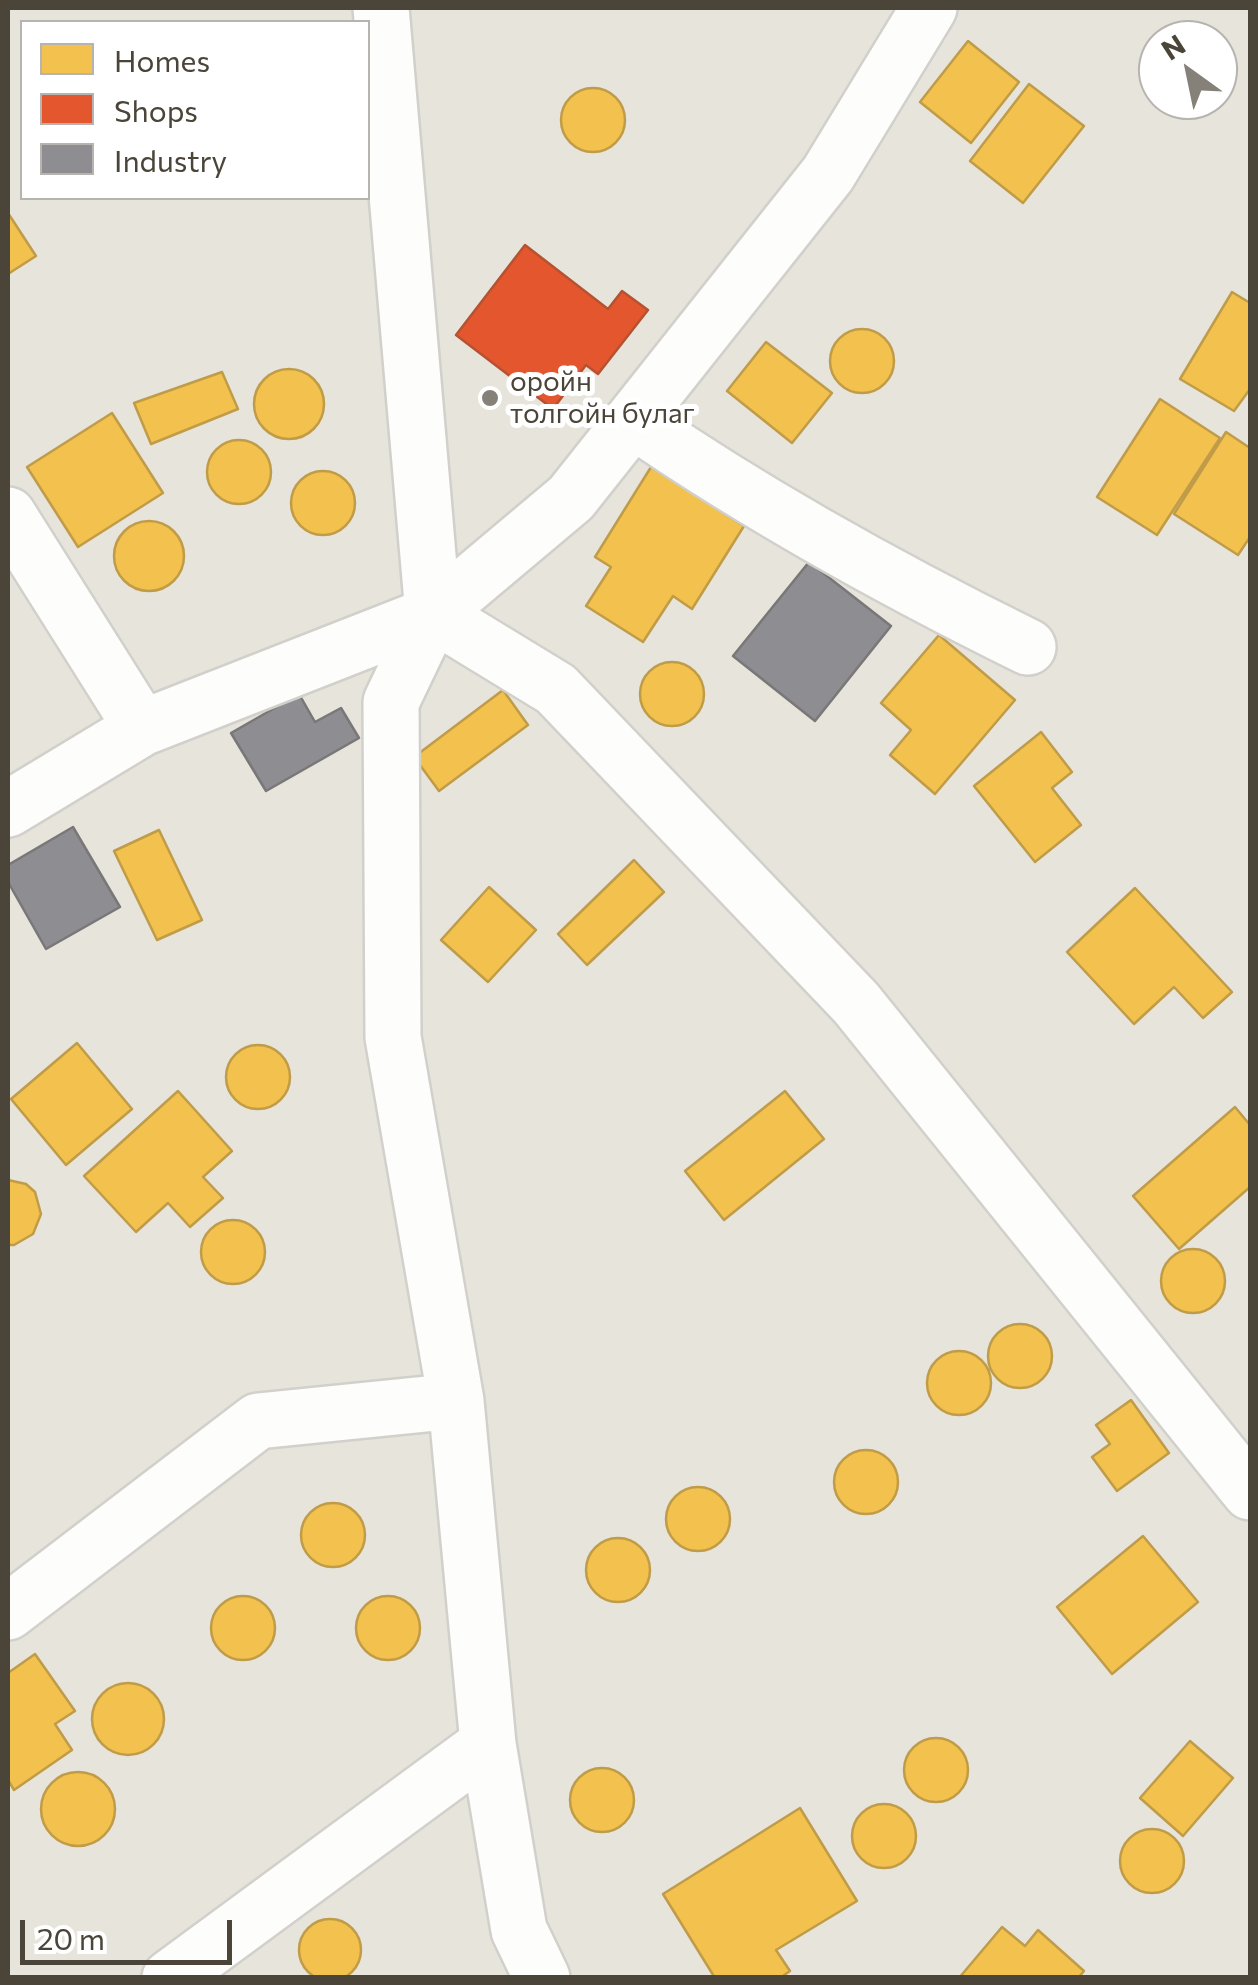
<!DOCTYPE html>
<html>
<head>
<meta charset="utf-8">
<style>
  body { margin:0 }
  #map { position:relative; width:1258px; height:1985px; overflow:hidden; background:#f4f2ee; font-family:Commissioner,sans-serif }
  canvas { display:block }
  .frame { position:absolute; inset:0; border:10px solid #4b4439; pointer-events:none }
  .legend { position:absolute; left:20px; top:20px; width:350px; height:180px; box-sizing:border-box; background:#fff; border:2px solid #b7b4b0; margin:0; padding:12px 18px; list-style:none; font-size:30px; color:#4b4439 }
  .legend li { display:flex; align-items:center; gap:20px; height:50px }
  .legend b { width:50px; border:2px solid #b7b4b0 }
  .north { position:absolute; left:1138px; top:20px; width:100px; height:100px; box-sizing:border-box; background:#fff; border:2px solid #b7b4b0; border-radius:50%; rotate:327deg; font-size:28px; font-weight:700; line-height:40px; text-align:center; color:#4b4439 }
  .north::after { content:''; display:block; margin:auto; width:35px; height:45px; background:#868178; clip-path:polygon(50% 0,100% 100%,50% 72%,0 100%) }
  .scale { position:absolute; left:20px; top:1920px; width:212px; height:45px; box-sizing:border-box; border:5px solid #4b4439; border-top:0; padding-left:12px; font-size:30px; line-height:35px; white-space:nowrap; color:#4b4439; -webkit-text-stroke:8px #fff; paint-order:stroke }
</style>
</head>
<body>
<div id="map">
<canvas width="1258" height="1985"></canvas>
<div class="frame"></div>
<ul class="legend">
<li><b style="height:28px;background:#f2c14e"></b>Homes</li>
<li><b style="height:28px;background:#e4572e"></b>Shops</li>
<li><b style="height:28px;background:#8d8d92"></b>Industry</li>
</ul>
<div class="north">N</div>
<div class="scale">20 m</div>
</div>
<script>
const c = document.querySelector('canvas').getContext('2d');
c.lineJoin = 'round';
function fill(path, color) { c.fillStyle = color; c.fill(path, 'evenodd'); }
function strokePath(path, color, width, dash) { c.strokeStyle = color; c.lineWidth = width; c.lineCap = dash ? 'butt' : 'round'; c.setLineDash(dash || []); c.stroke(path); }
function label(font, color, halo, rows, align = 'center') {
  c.font = font + ' Commissioner,sans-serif'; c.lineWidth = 10; c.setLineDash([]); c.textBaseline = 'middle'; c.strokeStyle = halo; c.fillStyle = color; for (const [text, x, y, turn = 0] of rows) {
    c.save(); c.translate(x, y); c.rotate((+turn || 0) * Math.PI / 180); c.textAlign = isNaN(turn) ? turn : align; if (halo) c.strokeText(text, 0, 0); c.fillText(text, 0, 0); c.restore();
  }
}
fill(new Path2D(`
  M8,8H1250V1977H8ZM22,22H368V198H22ZM1158,40H1218V100H1158Z`), '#e7e4dc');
const homes = new Path2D(`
  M968,41L1019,82L971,143L920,102Z
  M1029,84L1084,126L1023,203L970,161Z
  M561 120a32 32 0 1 1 64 0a32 32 0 1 1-64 0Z
  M8,213L36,256L8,274Z
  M1232,292L1250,303V389L1234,411L1180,379Z
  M830 361a32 32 0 1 1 64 0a32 32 0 1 1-64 0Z
  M766,342L832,393L792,443L727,391Z
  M254 404a35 35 0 1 1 70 0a35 35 0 1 1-70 0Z
  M222,372L238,409L151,444L134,403Z
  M1160,399L1220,438L1157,535L1097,497Z
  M112,413L163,493L78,547L27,467Z
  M1226,432L1250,448V537L1238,555L1174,514Z
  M207 472a32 32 0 1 1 64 0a32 32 0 1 1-64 0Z
  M651,467L744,526L692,609L673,596L643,642L586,606L611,567L595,557Z
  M291 503a32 32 0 1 1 64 0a32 32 0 1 1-64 0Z
  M114 556a35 35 0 1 1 70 0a35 35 0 1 1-70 0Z
  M939,635L1015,700L935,794L890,755L911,730L881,703Z
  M640 694a32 32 0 1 1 64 0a32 32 0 1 1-64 0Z
  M503,690L528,725L439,791L414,757Z
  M1041,732L1072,772L1052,788L1081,825L1035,862L974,786Z
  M159,830L202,920L157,940L114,851Z
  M634,860L664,892L587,965L558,934Z
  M489,887L536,930L488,982L441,940Z
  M1135,888L1232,992L1203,1018L1174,987L1134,1024L1067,952Z
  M77,1043L132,1109L66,1165L11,1099Z
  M226 1077a32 32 0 1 1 64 0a32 32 0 1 1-64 0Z
  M178,1091L232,1151L203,1177L223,1198L190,1227L168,1203L136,1232L84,1176Z
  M785,1091L824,1139L724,1220L685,1171Z
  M1235,1107L1250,1125V1187L1179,1249L1133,1196Z
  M8,1180L26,1184L35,1192L41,1214L33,1234L14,1245H8Z
  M201 1252a32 32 0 1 1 64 0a32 32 0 1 1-64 0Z
  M1161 1281a32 32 0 1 1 64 0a32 32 0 1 1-64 0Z
  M988 1356a32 32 0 1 1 64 0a32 32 0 1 1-64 0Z
  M927 1383a32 32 0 1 1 64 0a32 32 0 1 1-64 0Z
  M1131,1400L1169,1453L1117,1491L1092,1457L1110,1444L1096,1425Z
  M834 1482a32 32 0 1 1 64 0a32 32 0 1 1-64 0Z
  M666 1519a32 32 0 1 1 64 0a32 32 0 1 1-64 0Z
  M301 1535a32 32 0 1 1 64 0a32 32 0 1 1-64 0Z
  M1143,1536L1198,1602L1112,1674L1057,1607Z
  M586 1570a32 32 0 1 1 64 0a32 32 0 1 1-64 0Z
  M211 1628a32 32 0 1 1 64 0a32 32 0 1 1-64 0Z
  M356 1628a32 32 0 1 1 64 0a32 32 0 1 1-64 0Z
  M35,1654L75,1711L55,1724L72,1750L14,1790L8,1780V1673Z
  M92 1719a36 36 0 1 1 72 0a36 36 0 1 1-72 0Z
  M904 1770a32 32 0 1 1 64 0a32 32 0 1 1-64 0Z
  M1190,1741L1233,1778L1183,1836L1140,1798Z
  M570 1800a32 32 0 1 1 64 0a32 32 0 1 1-64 0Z
  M41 1809a37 37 0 1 1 74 0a37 37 0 1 1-74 0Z
  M852 1836a32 32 0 1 1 64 0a32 32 0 1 1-64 0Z
  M800,1808L857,1901L776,1950L790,1971L780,1978H715L663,1894Z
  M1120 1861a32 32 0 1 1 64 0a32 32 0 1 1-64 0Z
  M299 1950a31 31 0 1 1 62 0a31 31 0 1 1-62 0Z
  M1002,1927L1025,1946L1038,1930L1084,1971L1078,1978H959Z`);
fill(homes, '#f2c14e');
strokePath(homes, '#c09c48', 2.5);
const shops = new Path2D(`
  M525,245L608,309L622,291L648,310L598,374L586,365L553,409L456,335Z`);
fill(shops, '#e4572e');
strokePath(shops, '#b65131', 2.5);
const industry = new Path2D(`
  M809,562L891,626L815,721L733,656Z
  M299,694L315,722L341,708L359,738L266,791L231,733Z
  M73,827L120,907L46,949L8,882V865Z`);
fill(industry, '#8d8d92');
strokePath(industry, '#797777', 2.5);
const street = new Path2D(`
  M381,8L433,614
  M633,420C758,506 892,580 1028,647
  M8,515L142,728L433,614L391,702L393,1037L456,1401L488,1744L519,1930L542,1978
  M433,614L556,689L856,1003L1250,1492
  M433,614L571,498L828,174L929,8
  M8,809L142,728
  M8,1612L258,1421L456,1401
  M170,1978L488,1744`);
strokePath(street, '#d2d0cb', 60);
strokePath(street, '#fdfdfc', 55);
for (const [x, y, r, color] of [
  [490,398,10,"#868178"]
]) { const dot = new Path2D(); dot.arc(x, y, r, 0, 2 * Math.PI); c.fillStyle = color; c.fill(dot); strokePath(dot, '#fff', 4); }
label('28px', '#4b4439', '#fff', [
  ["оройн",510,382],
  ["толгойн булаг",510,414]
], 'left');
</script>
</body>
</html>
